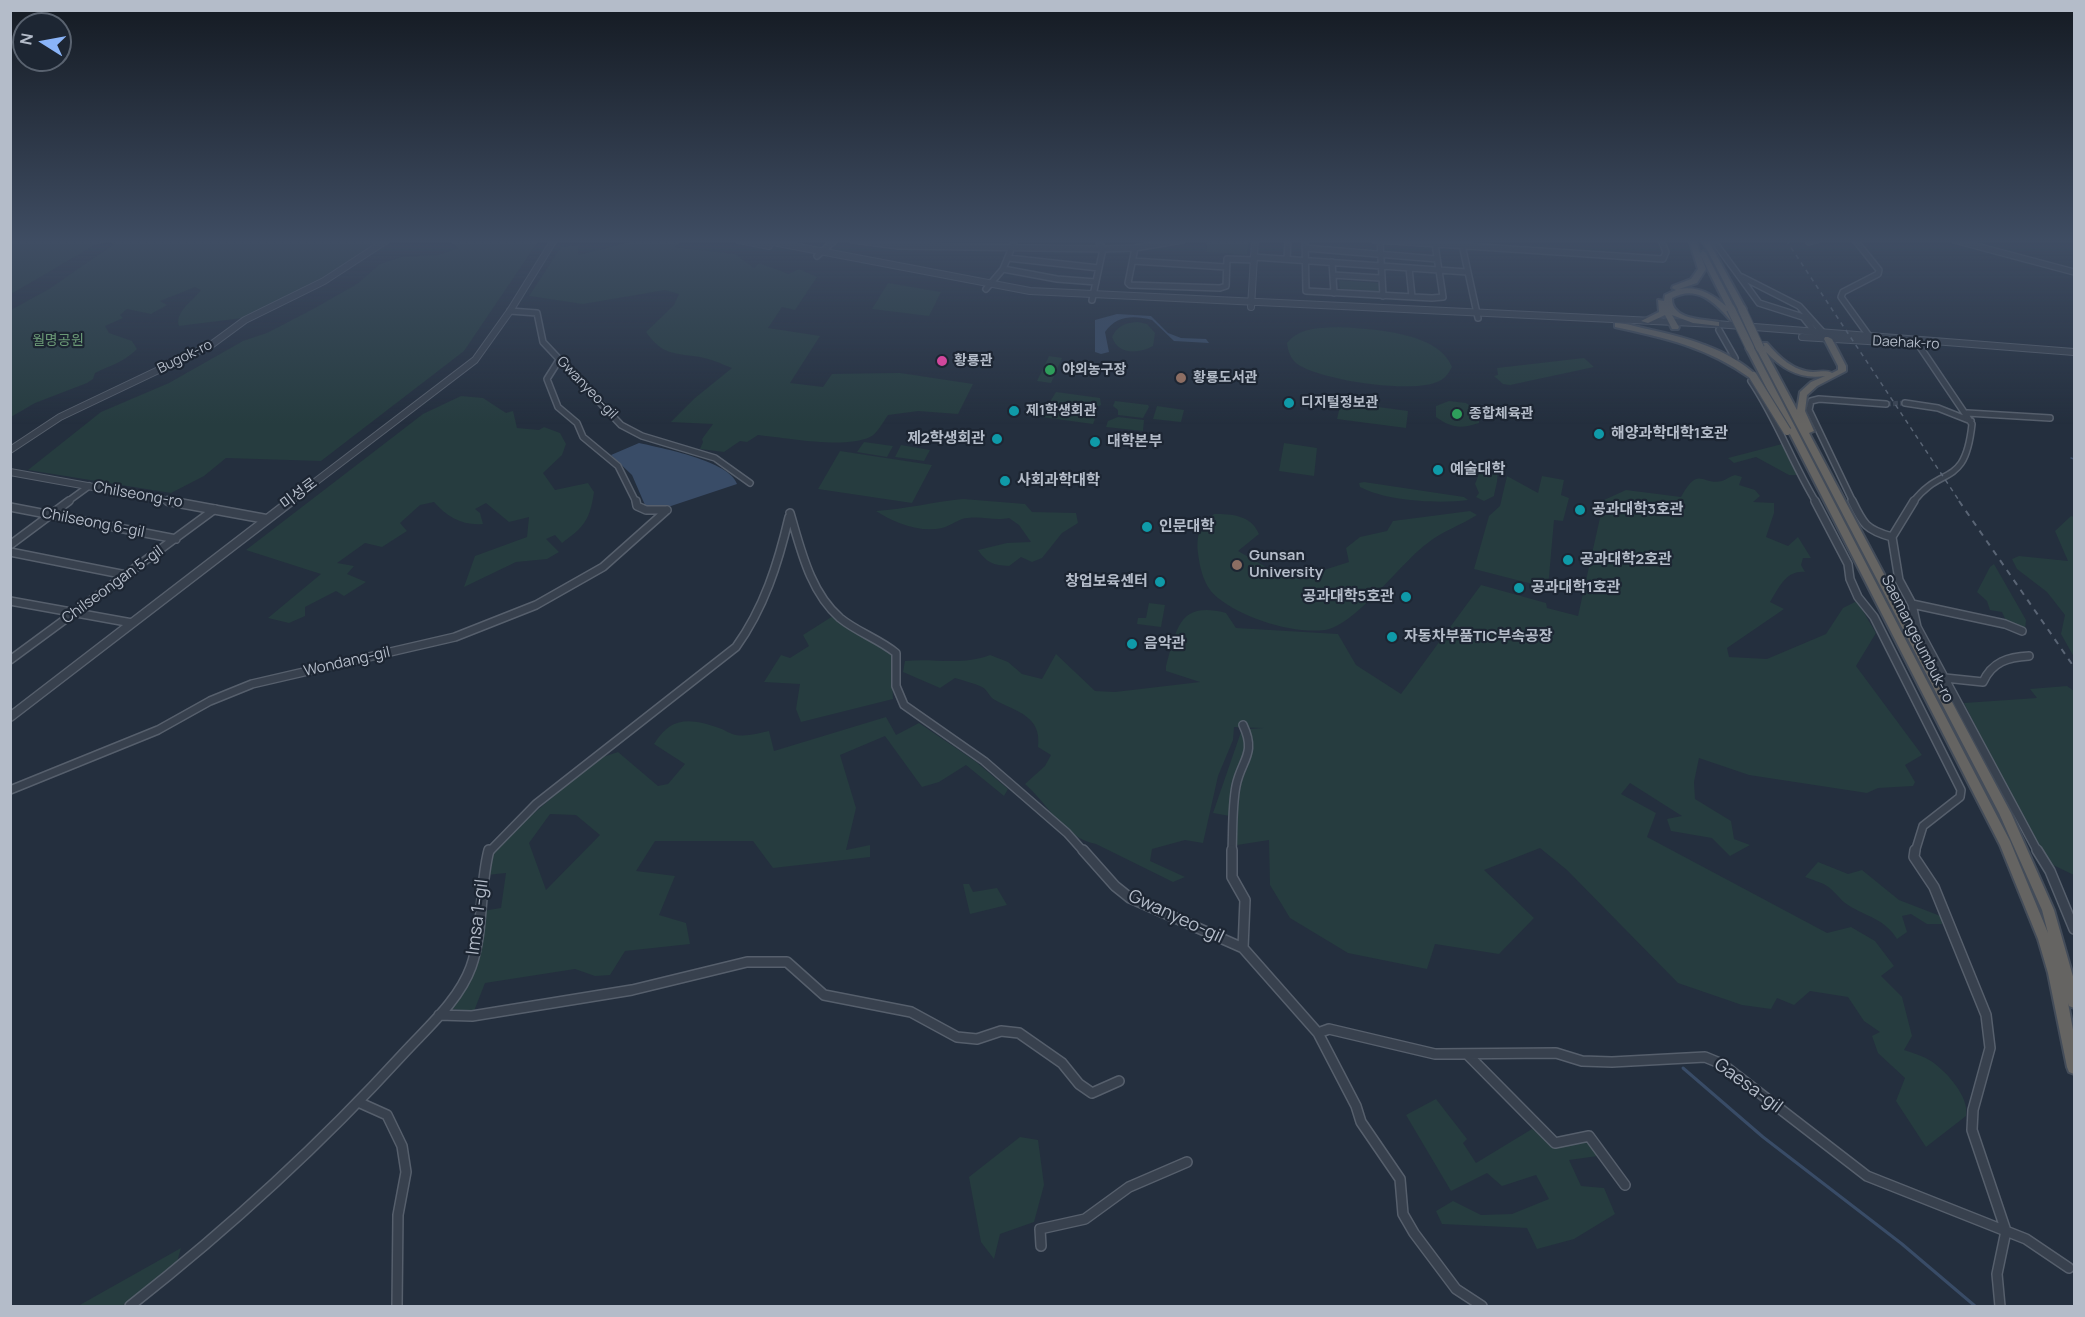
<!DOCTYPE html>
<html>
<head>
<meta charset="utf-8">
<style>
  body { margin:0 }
  #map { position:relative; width:2085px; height:1317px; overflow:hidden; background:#242f3e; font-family:Manrope,sans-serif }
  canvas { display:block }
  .frame { position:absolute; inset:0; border:12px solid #b4bcc9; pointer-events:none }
  .north { position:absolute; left:12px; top:12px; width:60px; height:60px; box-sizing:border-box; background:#1d2633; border:2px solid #59626f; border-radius:50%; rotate:281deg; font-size:16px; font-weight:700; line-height:24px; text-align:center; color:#b4bcc9 }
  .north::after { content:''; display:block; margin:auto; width:21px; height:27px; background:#8ab4f8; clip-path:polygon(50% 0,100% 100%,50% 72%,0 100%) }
</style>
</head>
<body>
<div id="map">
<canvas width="2085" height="1317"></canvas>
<div class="frame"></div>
<div class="north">N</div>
</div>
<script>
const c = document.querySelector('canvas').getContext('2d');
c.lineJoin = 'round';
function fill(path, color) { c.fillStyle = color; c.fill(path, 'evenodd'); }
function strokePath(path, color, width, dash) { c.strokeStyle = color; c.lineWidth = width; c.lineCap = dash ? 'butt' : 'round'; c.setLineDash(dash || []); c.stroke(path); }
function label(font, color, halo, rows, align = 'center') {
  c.font = font + ' Manrope,"Noto Sans KR",sans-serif'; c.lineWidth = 4.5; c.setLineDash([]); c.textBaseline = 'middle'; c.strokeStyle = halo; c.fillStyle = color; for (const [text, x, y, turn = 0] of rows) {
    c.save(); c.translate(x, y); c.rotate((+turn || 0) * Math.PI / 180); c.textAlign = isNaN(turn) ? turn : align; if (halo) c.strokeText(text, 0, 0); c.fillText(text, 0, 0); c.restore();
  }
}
fill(new Path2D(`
  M11,240H386L342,269L250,317L179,326C174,312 194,300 201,290L195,287L160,301L167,305L151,314L127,309L120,315L123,318L105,326L109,333L132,341L137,349C121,364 113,364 95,373L93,379L87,383L35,403L11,417V310L49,289L114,244L108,242L95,245L11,294Z
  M448,240H539L464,351L321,461L226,458L204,476L171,493L28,470L101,412L169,383L243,341L267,333L315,308L357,284L380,264L401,257L438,255L458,248Z
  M638,240L680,242L675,247L735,254L754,268L759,263L789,274L799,269L817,277L795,310L782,307L768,328L820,336L790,383L823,387L832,374L900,373L973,384L958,414L918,411L888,415C883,422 877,434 870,437C845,449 787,438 758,435L747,442L740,441L724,452L700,449L703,442L702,439L713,424L671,422L695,398L732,368C722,364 711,359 700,357C674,353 662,355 646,332L674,305L679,294L665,290L583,304L529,296L561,247L578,245V255Z
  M1207,240H1249L1247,255L1206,252Z
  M1339,280L1379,283L1380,292H1343L1340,290Z
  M888,283L941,292L929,316L872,309Z
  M1138,322L1147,324L1155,333L1153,346C1139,354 1118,355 1112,337C1118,325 1125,323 1138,322Z
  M1339,327C1372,329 1439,332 1452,367C1450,370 1447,376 1444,378C1424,397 1316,380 1296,363C1290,357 1288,351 1287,343C1300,327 1319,328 1339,327Z
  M1049,356L1062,358L1051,383L1037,381Z
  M1584,358L1594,367L1510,385L1503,384L1494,376L1498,375L1497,368Z
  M1056,392L1100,398L1101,405L1089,411L1048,405Z
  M461,396L483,398L506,413L513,411L517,428L539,430L544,427L560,433L566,444L562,455L543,473L555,490L588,483L594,492C590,520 584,527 562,543L555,535L546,539L559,552L547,559L516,562L464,587L475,556L527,537L529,517L509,522L486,503L475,509L480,513L483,524C463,526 447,517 434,502L420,505L400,523L407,531L382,547L365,543L337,563L354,566L347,574L366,582L344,596L336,591L305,607V616L289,623L268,618L321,574L246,550L423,414Z
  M1115,401L1148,405L1149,407L1143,418L1118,415V410L1113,406Z
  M1449,401L1466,403L1479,412V423C1461,429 1451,428 1436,417V406Z
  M1341,402L1408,411L1406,428L1337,419Z
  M1157,406L1184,410L1181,422L1153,419Z
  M1046,407L1088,412L1095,419L1093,424L1042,417Z
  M1118,417L1144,420L1143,431L1106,427L1108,421Z
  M864,442L893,446L887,457L857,452Z
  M1284,443L1317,448L1314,476L1279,471Z
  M1782,444L1797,475H1789L1756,457L1734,463L1728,458Z
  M901,445L930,450L924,461L895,457Z
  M840,451L932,465L912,503L818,489Z
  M1490,460C1502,471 1497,481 1494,496L1484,501L1476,497L1479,493L1475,484L1481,469L1475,466Z
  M1735,475L1742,477L1739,485L1755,490L1760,496L1753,502L1774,503V513L1766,537L1788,546L1798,537L1811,558H1803L1801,565L1805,572C1786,570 1779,588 1770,602L1784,609L1727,648L1729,657L1767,659L1826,634L1843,608L1857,601L1876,633L1856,666L1922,755L1905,765L1915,782L1913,786L1878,788L1867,793L1749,775L1699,758L1694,782L1695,799L1731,821L1734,839L1750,845L1730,856L1712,838L1671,831L1667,819L1682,816L1630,783L1621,794L1656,813L1647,837L1827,933L1851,927L1875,941L1894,966L1881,976L1902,997L1912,1036L1904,1050C1913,1053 1923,1056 1931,1061C1946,1071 1970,1097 1966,1116L1926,1147L1896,1101L1905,1078L1878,1053L1872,1036L1880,1032L1864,1021L1848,997L1810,991L1794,1005L1777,998L1771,1009L1742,1005L1678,983L1567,870L1540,848L1484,870L1534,918L1499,954L1435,944L1427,969L1348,953L1290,918L1270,885L1269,840L1237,845C1236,831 1235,816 1236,802C1240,775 1260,756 1249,729L1264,728L1234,727L1233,740L1218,776L1203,843L1185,840L1152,849L1150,861L1185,877L1173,882L1096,844C1064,838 1048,804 1025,784L1045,766L1051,755L1038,747C1042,716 1017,712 995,700C989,697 988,690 982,687C974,683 964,681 955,678L940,688L903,672L905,661C935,658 962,666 990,655L1008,662L1022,674L1042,679L1056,654L1095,691L1115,692L1200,682L1166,671V666C1177,628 1179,601 1226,613L1236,628L1338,634L1356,665L1401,694L1481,585L1546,603L1547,608L1578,616L1604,500L1626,490L1681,497C1699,464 1702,486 1722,481C1726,480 1730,476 1735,475Z
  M1507,476L1538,493L1542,476L1564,480L1561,495L1569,498L1563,521L1554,520L1548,588L1474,569L1489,516L1500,506Z
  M1364,482L1464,497L1468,500C1439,504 1386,501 1360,487L1359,483Z
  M963,499L1025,504L1032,512L1076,513L1078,523L1062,533L1042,558L1032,562L1021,557L1009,566C993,565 987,563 978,550L1007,543L1031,542L1019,525L1009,518C994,521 983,516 968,518C959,518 951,526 942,528C920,533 894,523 876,511C906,509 933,502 963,499Z
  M1470,511L1477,515C1461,525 1443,531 1429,542C1402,561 1355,626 1325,630C1292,634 1243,618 1218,598C1204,587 1200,569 1198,553C1196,535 1200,525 1214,514C1232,514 1251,515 1259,534L1238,551L1271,570L1299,578L1349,562L1346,548L1360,537L1387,531L1393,521Z
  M2071,516L2074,517V657L2061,634L2065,615L2047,592L2017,569L2012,559L2019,556L2068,561L2055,531Z
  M1994,564L2026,620L2025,630L2007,623L2002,612L1990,610L1987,601L1977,592L1990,567Z
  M1149,603L1165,605L1161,627L1137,624L1138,618H1146Z
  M833,616L891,655L893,699L801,722L796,709L800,684L764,682L781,655L790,658L809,646L803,635Z
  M2067,686L2074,691V875L2053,865L2036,845L1964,703L2037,698L2030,689Z
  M886,717L896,735L919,723L975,761L1008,789L1004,796L966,765L939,782L922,787L885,736L840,755L856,808L846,850L870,845V857L773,868L753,841H655L636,871L675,876L659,915L686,923L690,944L625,951L610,975L595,976L575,969L485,983L474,1011L452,1009L471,973L483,911L501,908L506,873L487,875L489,859L505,838L597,759L618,752L658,786L668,784L685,764L654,744C671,716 690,718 719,728C725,730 730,734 736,735C747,737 758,733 769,731L774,751ZM550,814L576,815L600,835L546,890L529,843Z
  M1242,729L1247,742L1230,816L1213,813Z
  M1818,862L1848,874L1862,870L1899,900L1943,917L1942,924H1927L1911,914L1902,916L1907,932L1897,939C1885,919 1867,917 1848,905C1840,900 1835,891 1827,886C1821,882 1812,880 1805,877Z
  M963,884H969L973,892L997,888L1007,905L970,914Z
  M1436,1099L1467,1139L1463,1143L1476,1163L1532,1129L1557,1148L1588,1140L1598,1156L1569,1160L1581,1186L1604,1188L1615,1214L1574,1239L1537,1249L1527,1228L1442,1224L1436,1211L1453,1201L1481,1215L1512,1214L1549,1199L1536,1175L1502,1186L1487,1173L1451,1191L1406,1115Z
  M1020,1137L1038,1140L1044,1185L1034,1222L1000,1234L994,1259L981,1242L969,1177Z
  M181,1248L177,1262L122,1306H78Z`), '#263c3f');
fill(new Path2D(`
  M1117,314L1151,316L1168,333L1181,338L1206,339L1209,343L1174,341L1152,320C1133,315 1116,316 1105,332L1109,352L1101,354L1095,352V320Z
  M639,443C661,448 730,461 737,484L665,508L645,505L632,475L611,455Z`), '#394c67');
strokePath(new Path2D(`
  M2071,458L2074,459`), '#394c67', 1.5);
strokePath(new Path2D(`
  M1683,1068L1763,1137L1902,1244L1975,1306`), '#394c67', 3);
strokePath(new Path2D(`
  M1886,404L1905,403`), '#3a4453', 5, [5, 2]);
const minorFar2 = new Path2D(`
  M852,240L898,246L1103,249L1135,248L1183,240
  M1305,240L1306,291L1432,298L1443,297L1435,244
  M1375,240L1663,259L1666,252L1661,240
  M1380,240L1383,296
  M1461,240L1478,318
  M1713,240L1759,303L1803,317L1819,337
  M1855,240L1879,270L1878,274L1843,292L1841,297L1872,340
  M1954,240L2074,272
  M1809,242L1816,240
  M1135,248L1128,283L1130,285L1220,288L1226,286L1227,259L1254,260
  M1305,248L1437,259
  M817,256L835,240
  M1254,257L1467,272
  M1008,258L1099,268
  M1287,259L1288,240
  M1133,261L1226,267
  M1332,262L1334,293
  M1409,268L1412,297
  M1003,269L1057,279L1096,282
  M1333,275L1380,278
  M1742,277L1799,306L1827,337
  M986,289L1003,269L1015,240
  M1092,300L1103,249L1098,240
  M510,311L537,313L543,342L621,425L642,436L715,458L750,483
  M1719,330L1735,358
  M559,360L547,379L558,407L577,423L583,437L618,466L636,502
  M1751,381C1777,419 1792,463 1816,502
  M1905,403L1938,408L1971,421
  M1967,413L2050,418
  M67,502L89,486
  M1853,502L1809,410L1811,401L1819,399L1886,404
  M1913,502C1942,464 1965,489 1972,424L1918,344`);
const minorFar1 = new Path2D(`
  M636,501L637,506L646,510H667
  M1815,501L1848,564L1850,579L1858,597L1874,617L1961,790L1960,797L1923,826L1915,852
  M1852,501C1863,524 1866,530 1892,537
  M1914,501L1892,537L1899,580L1912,604L1917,627L2038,852
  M10,507L176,539
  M790,513C801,550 810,592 840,618C857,632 879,639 896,653V686L904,705L984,761L1067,833L1084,852
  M10,545L69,501
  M10,552L126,575
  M10,601L132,623
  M1912,604L2005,624L2022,631
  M10,660L215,509
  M1945,678L1983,682C1992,662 2008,657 2029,656
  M10,790L158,730L210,701L252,684L455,637L536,605L603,567L667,510
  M489,852L536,804L736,647C764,608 778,564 789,517
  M1232,852C1233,831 1232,807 1236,786C1241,760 1257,754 1243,725`);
const minor = new Path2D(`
  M1083,850L1115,886L1130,898L1243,948L1318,1033L1356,1106L1361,1122L1400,1179L1403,1214L1414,1233L1456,1289L1482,1306
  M1232,850V877L1245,900L1243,948
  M1915,850L1914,857L1934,887L1986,1015L1990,1048L1973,1110L1972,1130L2006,1231L1997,1274L2000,1306
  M2037,850L2050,871L2074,929
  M439,1015L472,1016L632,990L747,962H787L824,995L911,1012L957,1037L977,1039L1001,1031L1019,1033L1062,1063L1079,1084L1092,1093L1119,1081
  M1318,1033L1329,1029L1435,1054L1556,1053L1582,1061L1612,1062L1705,1057L1722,1064L1867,1176L2026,1239L2069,1268
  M1467,1054L1555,1143L1589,1136L1625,1185
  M358,1102L387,1115L402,1146L406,1172L398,1215L397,1306
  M1041,1246L1040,1229L1085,1219L1129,1187L1187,1162
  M130,1306C228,1229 320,1145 404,1053C428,1027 459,1000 471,967C484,930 479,888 489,850`);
const tertiaryFar1 = new Path2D(`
  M738,240L769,246
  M762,240L1030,291L1716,324L2074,352
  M1251,307L1255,240
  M1802,337L1933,345
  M10,450L60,417L211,345L245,320L324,281L387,240
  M10,472L176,502
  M289,502L475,360L510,311L554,240`);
const tertiary = new Path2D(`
  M168,501L266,519
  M10,717L291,501`);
const trunk = new Path2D(`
  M1689,240H1695L1700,253L1703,251L1706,253L1735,309L1731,311L1739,320L1738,322H1732C1716,303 1697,284 1672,298C1671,320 1703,319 1719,322V326L1693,323L1672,315L1679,327L1678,329H1672L1665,315L1648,323L1641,321L1659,312L1658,300L1664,301L1665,295L1676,290L1672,288L1673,286L1691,279L1698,269ZM1701,256L1726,306C1712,294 1698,286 1679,289L1697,283L1706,269Z
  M1702,240H1708L1746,309L1745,311L1738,309Z
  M1615,323C1626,323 1637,327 1647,329C1685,337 1729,349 1757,376L1753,378H1750C1707,347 1666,338 1615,327Z
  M1825,337H1828L1832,339L1846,366V371L1817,386L1807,395L1805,411L1814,431L1809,433L2011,813L2054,910L2074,980V1008L2069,1006L2068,1003L2074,1035V1074L2069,1072L2067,1067L2048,973L2038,939L2000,845L1746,348L1750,346L1754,348L2010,841L2048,933L2042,910L1999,813L1756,348L1761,346V343H1767C1779,357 1793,371 1813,372C1820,372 1826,370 1832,373L1838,370V366L1824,339ZM1766,352C1782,369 1801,380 1825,376L1811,382L1800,392L1797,410Z`);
strokePath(minorFar2, '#565f6c', 8);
strokePath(minorFar1, '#565f6c', 10);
strokePath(minor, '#565f6c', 12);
strokePath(tertiaryFar1, '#565f6c', 8);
strokePath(tertiary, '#565f6c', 11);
strokePath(trunk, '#434c59', 4);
strokePath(minorFar2, '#38414e', 5);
strokePath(minorFar1, '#38414e', 7);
strokePath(minor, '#38414e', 9);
strokePath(tertiaryFar1, '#38414e', 6);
strokePath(tertiary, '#38414e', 8);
fill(trunk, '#656462');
strokePath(new Path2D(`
  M1786,240L1960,502`), '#5a6575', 1.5, [4.5, 4.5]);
strokePath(new Path2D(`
  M1959,501L2074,667`), '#5a6575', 2, [6, 6]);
const trunkBridge = new Path2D(`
  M1731,309L1750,348
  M1742,309L1760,348
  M1753,376L1787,431`);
strokePath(trunkBridge, '#434c59', 10, []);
strokePath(trunkBridge, '#656462', 8);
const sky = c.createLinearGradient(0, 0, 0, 424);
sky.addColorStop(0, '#141a22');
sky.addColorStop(0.57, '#3f4d63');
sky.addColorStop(1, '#3f4d6300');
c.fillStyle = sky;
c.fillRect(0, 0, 2085, 424);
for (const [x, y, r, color] of [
  [942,361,6,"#d1479c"],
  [1050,370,6,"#2e9e5b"],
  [1181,378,6,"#8d6e63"],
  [1289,403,6,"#0f9aa8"],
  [1014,411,6,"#0f9aa8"],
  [1457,414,6,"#2e9e5b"],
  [1599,434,6,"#0f9aa8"],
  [997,439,6,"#0f9aa8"],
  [1095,442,6,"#0f9aa8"],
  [1438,470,6,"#0f9aa8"],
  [1005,481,6,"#0f9aa8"],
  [1580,510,6,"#0f9aa8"],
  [1147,527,6,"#0f9aa8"],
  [1568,560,6,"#0f9aa8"],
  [1237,565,6,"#8d6e63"],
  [1160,582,6,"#0f9aa8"],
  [1519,588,6,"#0f9aa8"],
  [1406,597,6,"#0f9aa8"],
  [1392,637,6,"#0f9aa8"],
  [1132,644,6,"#0f9aa8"]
]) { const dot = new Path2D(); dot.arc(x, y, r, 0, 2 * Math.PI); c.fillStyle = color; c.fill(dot); strokePath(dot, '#1d2633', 2); }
label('14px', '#6b9a76', '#1d2633', [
  ["월명공원",58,341]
]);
label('14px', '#b4bcc9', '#1d2633', [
  ["Daehak-ro",1906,343,3],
  ["Bugok-ro",185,357,-26],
  ["Gwanyeo-gil",587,388,46]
]);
label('bold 14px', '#b4bcc9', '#1d2633', [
  ["황룡관",954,361],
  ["야외농구장",1062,370],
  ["황룡도서관",1193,378],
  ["디지털정보관",1301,403],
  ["제1학생회관",1026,411],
  ["종합체육관",1469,414]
], 'left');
label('bold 15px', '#b4bcc9', '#1d2633', [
  ["해양과학대학1호관",1611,434],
  ["제2학생회관",985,439,"right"],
  ["대학본부",1107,442],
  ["예술대학",1450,470],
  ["사회과학대학",1017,481],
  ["공과대학3호관",1592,510],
  ["인문대학",1159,527],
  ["Gunsan",1249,556],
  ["University",1249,573],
  ["공과대학2호관",1580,560],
  ["창업보육센터",1148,582,"right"],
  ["공과대학1호관",1531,588],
  ["공과대학5호관",1394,597,"right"],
  ["자동차부품TIC부속공장",1404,637],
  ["음악관",1144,644]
], 'left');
label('15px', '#b4bcc9', '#1d2633', [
  ["미성로",299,494,-37],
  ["Chilseong-ro",138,495,10],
  ["Chilseong 6-gil",93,523,11],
  ["Chilseongan 5-gil",113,585,-36],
  ["Saemangeumbuk-ro",1917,639,63],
  ["Wondang-gil",347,662,-13]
]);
label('18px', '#b4bcc9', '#1d2633', [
  ["Imsa 1-gil",478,917,-83],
  ["Gwanyeo-gil",1176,917,25],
  ["Gaesa-gil",1748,1086,36]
]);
</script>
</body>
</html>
